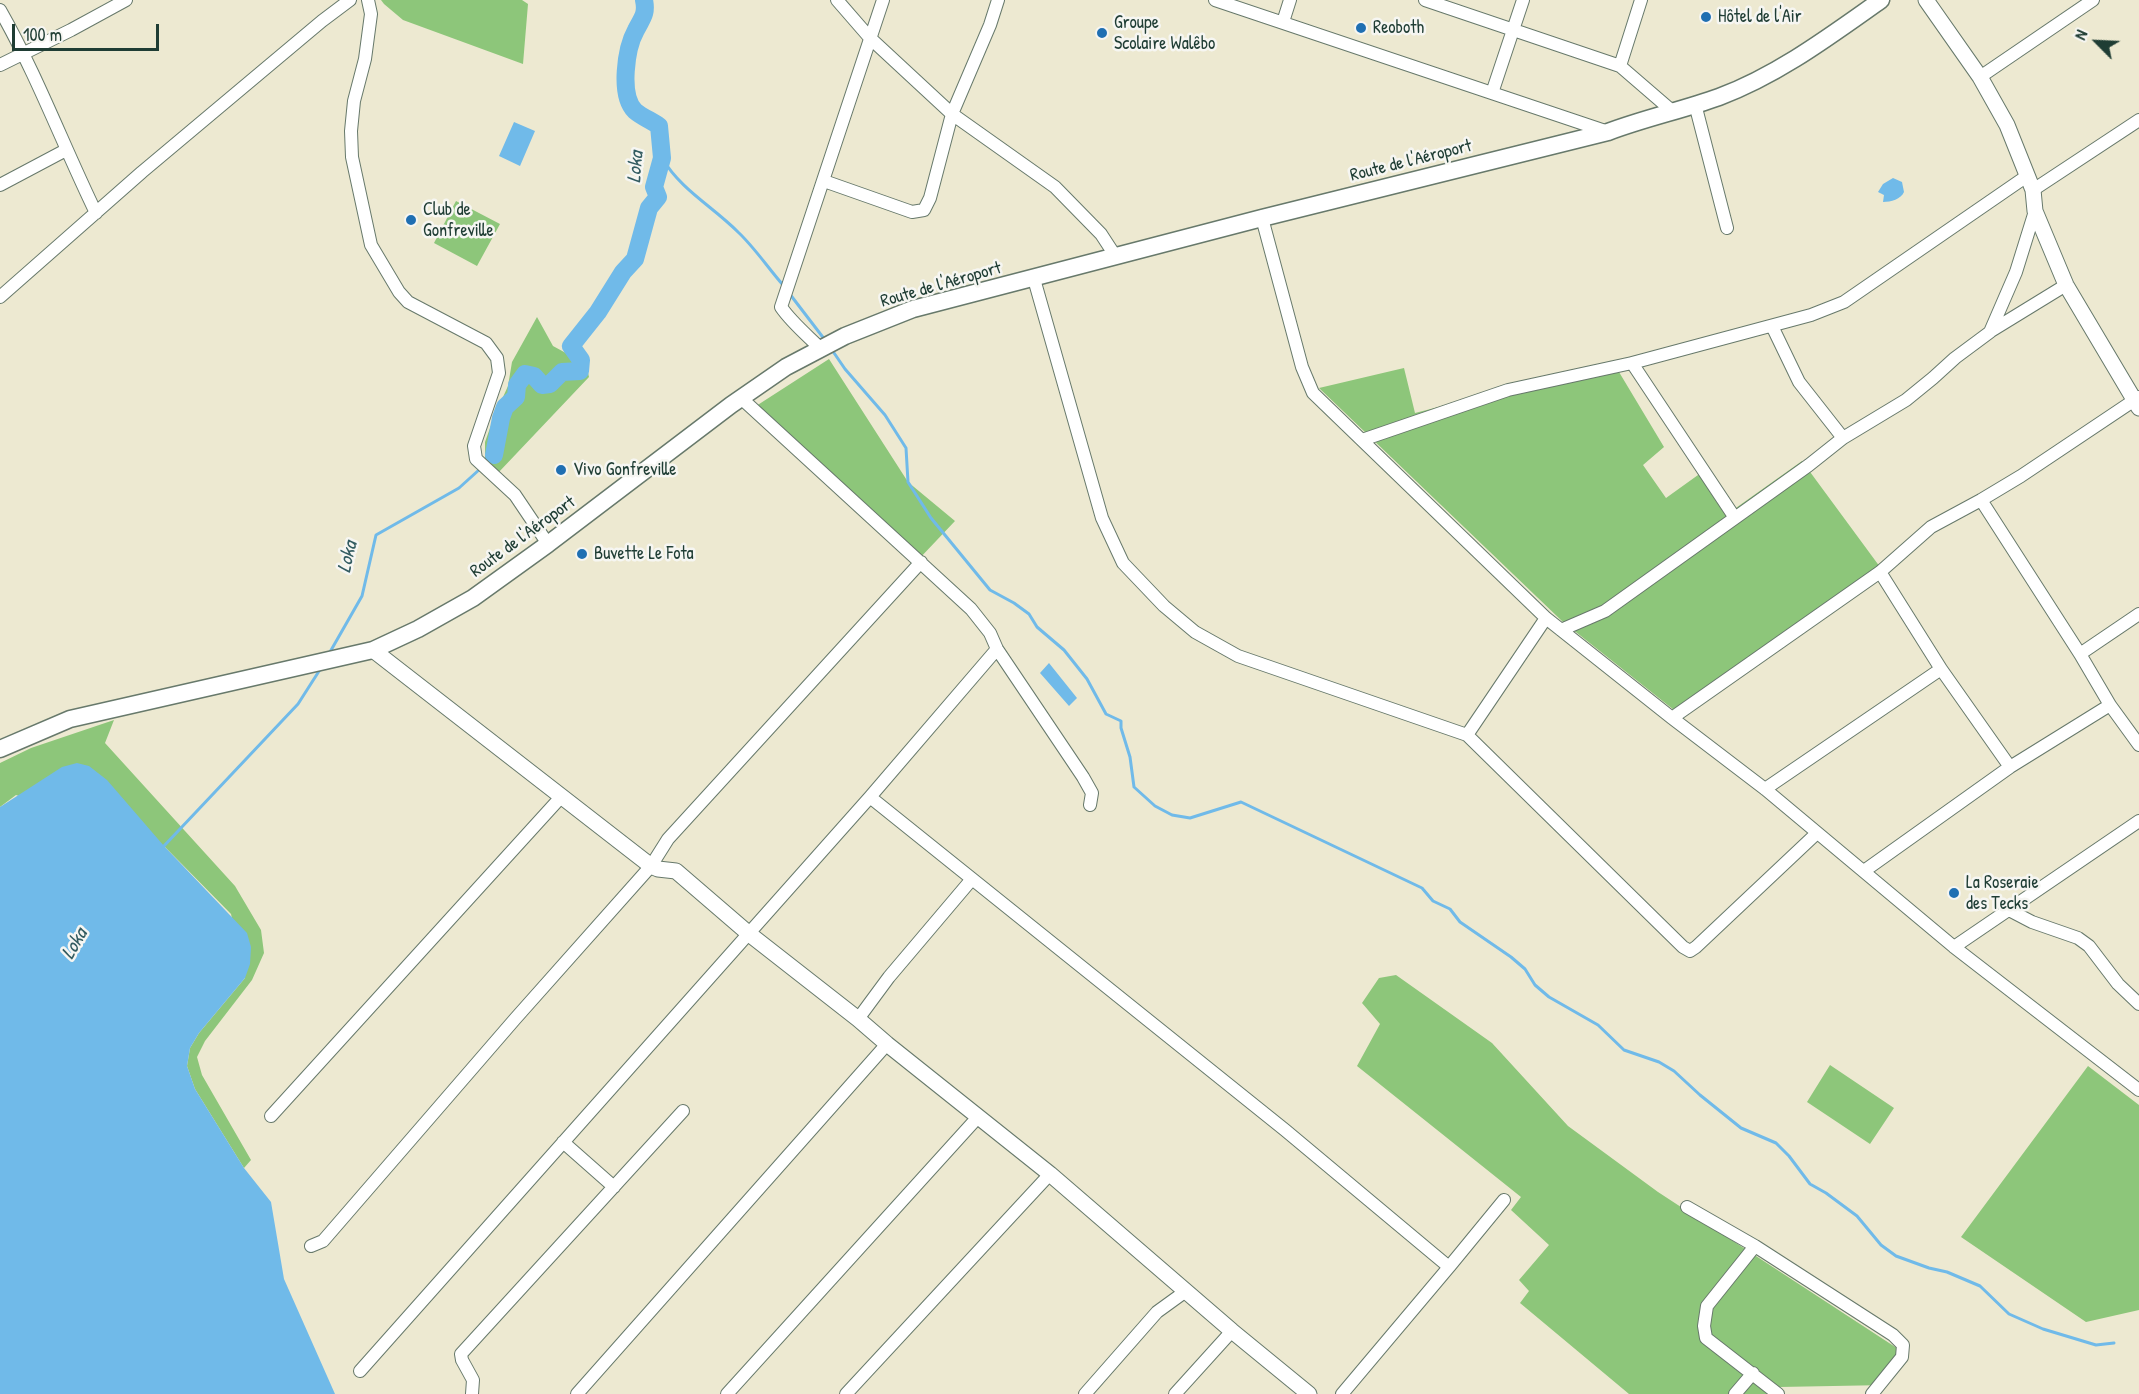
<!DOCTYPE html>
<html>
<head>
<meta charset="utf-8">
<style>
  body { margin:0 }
  #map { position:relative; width:2139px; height:1394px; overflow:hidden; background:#ede9d1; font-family:"Patrick Hand",sans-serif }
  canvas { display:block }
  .north { position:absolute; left:2067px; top:12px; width:60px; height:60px; -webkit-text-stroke:4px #f6f6f2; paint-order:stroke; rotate:294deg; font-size:16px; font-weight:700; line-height:24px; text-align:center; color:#1f3d34 }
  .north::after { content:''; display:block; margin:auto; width:21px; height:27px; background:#1f3d34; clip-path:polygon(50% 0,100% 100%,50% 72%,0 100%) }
  .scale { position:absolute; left:12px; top:24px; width:147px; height:27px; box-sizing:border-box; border:3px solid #1f3d34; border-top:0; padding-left:8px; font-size:18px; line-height:21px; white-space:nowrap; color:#1f3d34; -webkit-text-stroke:4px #f6f6f2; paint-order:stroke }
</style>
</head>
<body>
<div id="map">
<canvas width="2139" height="1394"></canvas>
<div class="north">N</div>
<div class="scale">100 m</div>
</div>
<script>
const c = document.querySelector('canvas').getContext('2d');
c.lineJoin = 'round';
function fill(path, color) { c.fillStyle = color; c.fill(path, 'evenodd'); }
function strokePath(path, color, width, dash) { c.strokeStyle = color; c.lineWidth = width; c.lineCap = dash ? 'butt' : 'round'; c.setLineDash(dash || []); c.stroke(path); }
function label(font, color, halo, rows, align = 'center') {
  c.font = font + ' "Patrick Hand",sans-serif'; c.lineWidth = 5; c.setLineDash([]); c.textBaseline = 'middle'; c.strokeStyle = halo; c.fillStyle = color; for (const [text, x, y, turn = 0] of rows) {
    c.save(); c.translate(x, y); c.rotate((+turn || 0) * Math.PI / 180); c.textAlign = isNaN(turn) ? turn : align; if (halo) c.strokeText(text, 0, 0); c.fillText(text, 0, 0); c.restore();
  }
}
fill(new Path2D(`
  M381,0H522L528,4L523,64L403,20L384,4Z
  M456,201L500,224L477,266L434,243Z
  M537,317L553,346L586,364L589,377L498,473L485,462V442L494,417L508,386L512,362Z
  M829,359L908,482L955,521L918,560L753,408Z
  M1613,362L1664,447L1643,465L1666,498L1705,470L1733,510L1802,461L1880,567L1674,710L1562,621L1319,388L1404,368L1415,413Z
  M114,720L105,743L235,886L261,930L264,953L252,980L205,1041L197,1057L202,1075L251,1160L244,1168L195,1089L187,1066L190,1048L199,1033L245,978L231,914L164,846L16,795L0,807V763L31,748Z
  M1396,975L1492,1043L1568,1126L1658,1192L1909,1356L1887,1385L1779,1387L1770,1394H1629L1520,1303L1529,1291L1519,1280L1549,1245L1511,1210L1521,1197L1357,1066L1380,1024L1362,1003L1379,978Z
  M1830,1065L1894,1108L1870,1144L1807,1102Z
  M2088,1066L2139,1105V1310L2086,1322L1961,1237Z`), '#8dc67a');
fill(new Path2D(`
  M514,122L535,131L520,166L499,156Z
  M1893,178L1902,182L1904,192C1901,199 1891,202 1883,202L1884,195L1878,192L1883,184Z
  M1049,663L1077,698L1069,706L1040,673Z
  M77,763L89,766L107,780L164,846L247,933L251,947L250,964L245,978L199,1033L190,1048L187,1066L195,1089L244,1168L271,1202L284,1279L335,1394H0V807L62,767Z`), '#70bae9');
strokePath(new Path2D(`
  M662,158C681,190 712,206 738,232C755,248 768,268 783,285
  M789,293L825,340
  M832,350L845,369L885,415L906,448L908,482L931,518L990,590L1014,603L1029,614L1037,627L1064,650L1087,679L1106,714L1121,721V728L1130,757L1134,787L1155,806L1172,815L1190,818L1241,802L1422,888L1433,901L1450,909L1460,922L1511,957L1525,969L1535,985L1549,997L1598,1025L1624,1050L1659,1062L1674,1071L1700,1095L1741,1128L1776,1143L1789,1156L1810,1184L1826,1193L1857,1216L1881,1245L1896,1256L1929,1268L1947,1272L1980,1286L2009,1314L2043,1329L2096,1345L2114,1343
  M485,464L494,455
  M330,652L362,596L376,535L459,488L480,469
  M163,847L298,704L321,668`), '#70bae9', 3);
strokePath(new Path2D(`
  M494,455L501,418L505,407L516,397L517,385L525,374L534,376L542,385L550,384L562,372L580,371L581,360L571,346L598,312L623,272L635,259L649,208L658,197L654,187L662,158L659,126C652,121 642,117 635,111C619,95 626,48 636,30C642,18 647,14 644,0`), '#70bae9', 18);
const minor = new Path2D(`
  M368,0L371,14L365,59L354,101L351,131L352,157L371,245L399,292L408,302L486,343L497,358L499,373L474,446L476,459L515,495L548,544
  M837,0L870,38L952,114L1055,187L1101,234L1116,257
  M1215,0L1608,132
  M1425,0L1620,66L1671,110
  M0,10C37,75 63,145 96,213
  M1283,22L1290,0
  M0,65L71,30L126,0
  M1620,66L1641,0
  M1980,77L2093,0
  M1492,93L1523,0
  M1695,104L1727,228
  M824,181L912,212L924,210L930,198L952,114L990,25L998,0
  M0,185L66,150
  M2033,190L2139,120
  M1262,218L1302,367L1313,393L1546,618L1672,718L1765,789L1954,947L2139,1090
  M1034,279L1102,518L1123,563L1164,606L1195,632L1238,656L1467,735L1683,947L1690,951L1696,947L1817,833
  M0,297L142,172L322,21L350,0
  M1772,326L1799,382L1843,438
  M1991,331L2066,285
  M821,349C807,335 792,323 781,307L883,0
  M1632,363L1735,518
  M741,398L971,609L990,633L997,649L1083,777L1092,793L1090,805
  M1362,440L1508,390L1632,363L1811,315L1844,302L2027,176
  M1981,500L2080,654L2110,705L2139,745
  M1880,572L1941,669L2010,767
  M1561,630L1605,611L1809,465L1843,438L1906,400L1933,378L1955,358L1990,332L2016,272L2035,211
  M2080,654L2139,614
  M1672,718L1880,572L1931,527L1981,500L2021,476L2139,397
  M1467,735L1546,618
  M1765,789L1941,669
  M870,797L1285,1130L1449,1267L1504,1200
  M1864,871L2010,767L2110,705
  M2009,910L2032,922L2078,938L2089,946L2118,984L2139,1004
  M1954,947L2139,821
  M858,1019L889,977L972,879
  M271,1116L561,797
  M563,1142L614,1187
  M1687,1207L1755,1246L1893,1335L1903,1345L1902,1357L1872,1394
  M311,1246L323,1241L515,1019L651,866L668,839L921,562
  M1755,1246L1707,1306L1704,1326L1706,1338L1778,1394
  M360,1371L870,797L997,649
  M472,1394L473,1380L462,1360L461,1354L683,1111
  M577,1394L887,1044
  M727,1394L978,1117
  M846,1394L1050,1174
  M1085,1394L1157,1312L1186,1291
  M1175,1394L1232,1331
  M1342,1394L1449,1267
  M1735,1394L1753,1373`);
const tertiary = new Path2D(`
  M1926,0L1980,77L2007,125L2033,190L2035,211L2066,285L2139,408
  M373,650L651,866L658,869L676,871L748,933L858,1019L887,1044L1050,1174L1232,1331L1309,1394`);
const secondary = new Path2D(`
  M0,749L70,719L373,650L418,629L473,598L548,544L731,405L786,367L845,336L913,309L1262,218L1608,132C1645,118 1683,110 1719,97C1778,75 1830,36 1881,0`);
strokePath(minor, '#67796b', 14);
strokePath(tertiary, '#67796b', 17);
strokePath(secondary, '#67796b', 19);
strokePath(minor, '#fff', 12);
strokePath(tertiary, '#fff', 15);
strokePath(secondary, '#fff', 16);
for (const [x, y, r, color] of [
  [1706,17,6,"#1f6fb2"],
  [1361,28,6,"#1f6fb2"],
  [1102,33,6,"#1f6fb2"],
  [411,220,6,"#1f6fb2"],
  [561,470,6,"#1f6fb2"],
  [582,554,6,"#1f6fb2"],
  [1954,893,6,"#1f6fb2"]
]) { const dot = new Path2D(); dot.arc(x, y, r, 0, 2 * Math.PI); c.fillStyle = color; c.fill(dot); strokePath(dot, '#f6f6f2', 2); }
label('18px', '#1f3d34', '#f6f6f2', [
  ["Hôtel de l'Air",1718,17],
  ["Groupe",1114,23],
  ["Scolaire Walêbo",1114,44],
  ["Reoboth",1373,28],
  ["Club de",423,210],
  ["Gonfreville",423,231],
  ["Vivo Gonfreville",573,470],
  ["Buvette Le Fota",594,554],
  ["La Roseraie",1966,883],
  ["des Tecks",1966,904]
], 'left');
label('18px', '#1f3d34', '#f6f6f2', [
  ["Route de l'Aéroport",1411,161,-14],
  ["Route de l'Aéroport",941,285,-16],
  ["Route de l'Aéroport",523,537,-36]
]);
label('italic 20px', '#335c61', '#f6f6f2', [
  ["Loka",636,167,-85],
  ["Loka",348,557,-77],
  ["Loka",75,944,-60]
]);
</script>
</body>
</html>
